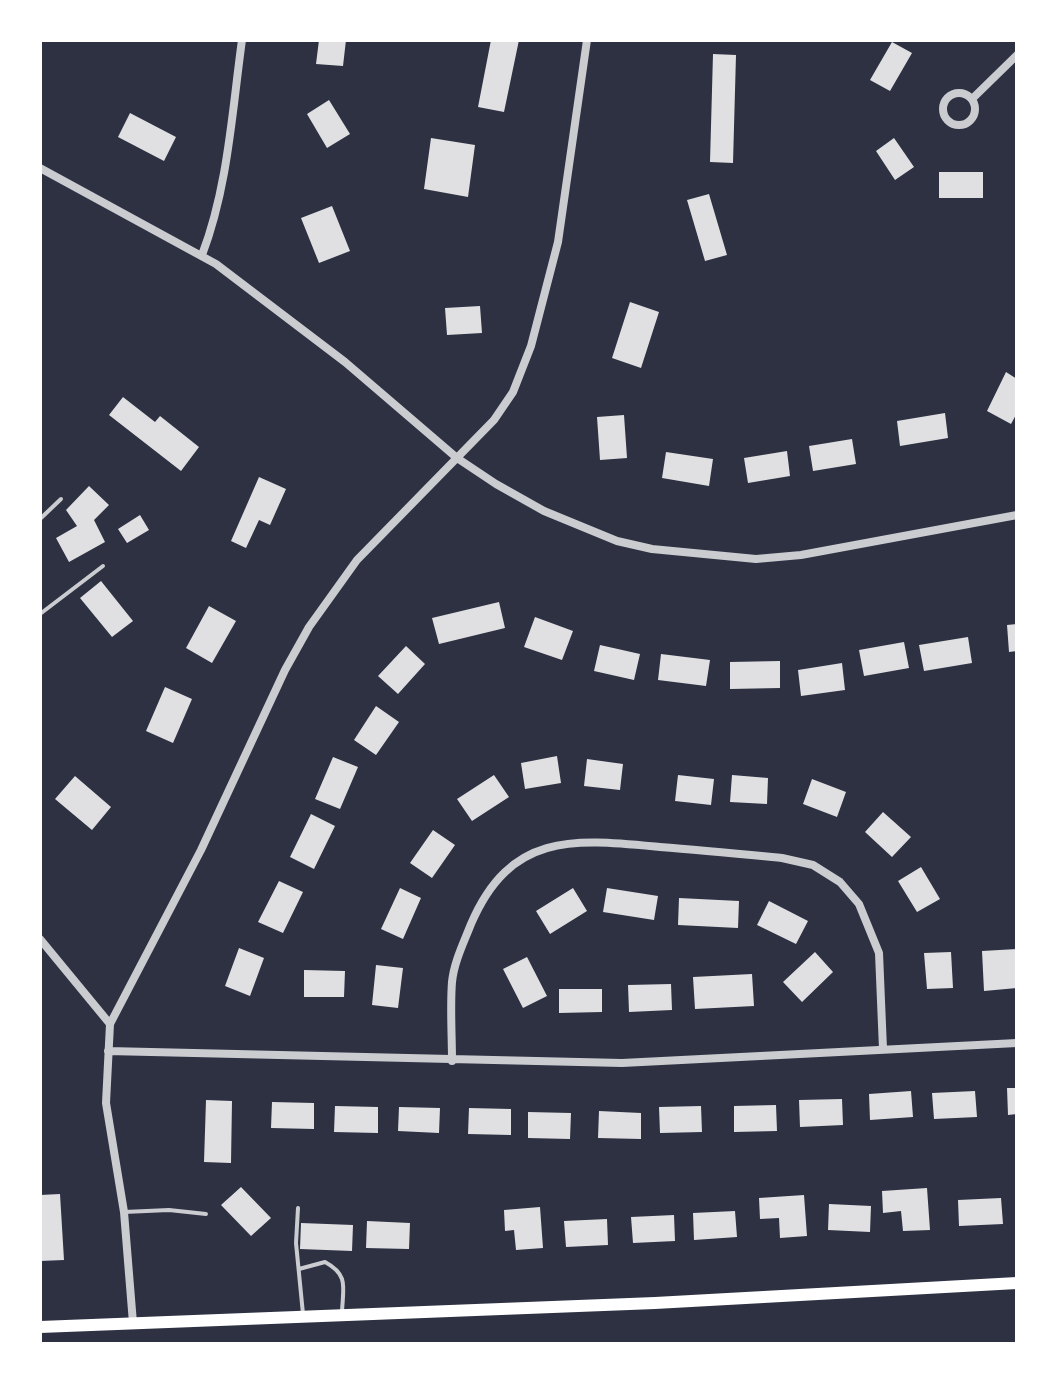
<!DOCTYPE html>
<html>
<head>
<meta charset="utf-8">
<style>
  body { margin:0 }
  #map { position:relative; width:1057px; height:1384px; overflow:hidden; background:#2d3142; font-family:"Work Sans",sans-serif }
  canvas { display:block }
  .frame { position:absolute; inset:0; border:42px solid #fff; pointer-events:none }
</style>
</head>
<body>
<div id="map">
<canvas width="1057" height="1384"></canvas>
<div class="frame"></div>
</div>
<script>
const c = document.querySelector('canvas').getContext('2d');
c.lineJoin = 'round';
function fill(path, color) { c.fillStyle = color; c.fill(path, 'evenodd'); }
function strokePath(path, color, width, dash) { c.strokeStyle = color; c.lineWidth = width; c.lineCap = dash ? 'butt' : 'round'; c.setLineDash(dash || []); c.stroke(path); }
fill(new Path2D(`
  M319,40H346L343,66L316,64Z
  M491,40H519L504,112L478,107Z
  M892,42L912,53L890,91L870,80Z
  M713,54L736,55L733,163L710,162Z
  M329,100L350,134L327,148L307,114Z
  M130,113L176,137L164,161L118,137Z
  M431,138L475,145L468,197L424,189Z
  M894,138L914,167L895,180L876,151Z
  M939,172H983V198H939Z
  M709,194L727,255L705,261L687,200Z
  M332,206L350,251L319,263L301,218Z
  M630,302L659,312L641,368L612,358Z
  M480,306L482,333L447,335L445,308Z
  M1006,372L1017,379V413L1011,424L987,411Z
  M123,397L155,422L160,416L199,447L181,471L109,415Z
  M945,413L948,438L900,446L897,421Z
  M624,415L627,458L600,460L597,417Z
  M852,439L856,464L813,471L809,446Z
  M787,451L790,476L748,483L744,458Z
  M666,452L713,459L709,486L662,478Z
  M259,477L286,489L270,525L259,520L246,548L231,541Z
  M89,486L109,505L94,520L105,542L69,562L56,538L77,526L66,510Z
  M140,515L149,530L127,543L118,529Z
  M101,581L133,621L112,637L80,598Z
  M499,602L505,628L439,644L432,618Z
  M209,606L236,621L212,663L186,648Z
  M535,617L573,631L562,660L524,647Z
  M1017,624V651L1009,652L1007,625Z
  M968,637L972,663L924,671L919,645Z
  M904,642L909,668L864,676L859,650Z
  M600,645L640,654L634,680L594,671Z
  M406,646L425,664L398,694L378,676Z
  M661,654L710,660L706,686L658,680Z
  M780,661V688L730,689V662Z
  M842,663L845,690L801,696L798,670Z
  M165,687L192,699L173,743L146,731Z
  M376,706L399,722L376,755L354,740Z
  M557,756L561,783L525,789L521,763Z
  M333,757L358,767L340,809L315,799Z
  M587,759L623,764L620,790L584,786Z
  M494,775L509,797L472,821L457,799Z
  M678,775L714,779L711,805L675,801Z
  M732,775L768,778L767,804L730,802Z
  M75,776L111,807L92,830L55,799Z
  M812,779L846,792L837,817L803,804Z
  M883,812L911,837L892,857L865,832Z
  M311,814L335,826L314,869L290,857Z
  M433,830L455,845L432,878L410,863Z
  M921,867L940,899L917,912L898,881Z
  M279,881L303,892L283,933L258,922Z
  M400,888L421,898L403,939L381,929Z
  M573,888L587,911L550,934L536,911Z
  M607,888L658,896L654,920L603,912Z
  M679,898L739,901L738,928L678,925Z
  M769,901L808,921L796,944L757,925Z
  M239,948L264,958L250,996L225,986Z
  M1017,949V988L984,991L982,951Z
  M815,952L833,972L802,1002L783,982Z
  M951,952L953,988L927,989L924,953Z
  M527,957L547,996L523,1008L503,969Z
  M376,965L403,968L398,1008L372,1005Z
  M304,970L345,971L344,997H304Z
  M752,974L754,1006L695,1009L693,977Z
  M671,984L672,1010L629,1012L628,985Z
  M559,989H602V1012L559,1013Z
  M1007,1088H1017V1114L1008,1115Z
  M911,1091L913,1117L870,1120L869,1094Z
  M975,1091L977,1117L934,1119L932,1093Z
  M842,1099L843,1125L800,1127L799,1100Z
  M206,1100L232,1101L231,1163L204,1162Z
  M272,1102L314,1103V1129L271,1128Z
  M776,1105L777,1131L734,1132V1106Z
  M335,1106L378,1107V1133L334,1132Z
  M701,1106L702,1132L660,1133L659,1107Z
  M399,1107L440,1108L439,1133L398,1131Z
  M469,1108L511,1109V1135L468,1134Z
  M599,1111L641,1113V1139L598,1138Z
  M528,1112L571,1113L570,1139L528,1138Z
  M241,1187L271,1218L251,1236L221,1205Z
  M927,1188L930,1230L903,1231L901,1211L883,1213L882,1191Z
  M60,1194L64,1260L40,1261V1195Z
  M804,1195L807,1236L780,1238L779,1218L760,1219L759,1198Z
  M1001,1198L1003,1224L959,1226L958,1200Z
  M829,1204L871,1206L870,1232L828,1230Z
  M540,1207L543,1248L516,1250L514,1230L505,1231L504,1210Z
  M735,1211L737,1237L694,1240L693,1213Z
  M674,1215L675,1241L633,1243L631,1217Z
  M607,1219L608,1245L566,1247L564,1221Z
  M367,1221L410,1223L409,1249L366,1248Z
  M301,1223L353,1225L352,1251L300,1249Z`), '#e0e0e3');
strokePath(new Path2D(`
  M40,519L61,499
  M40,614L103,566
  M298,1208L296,1243L303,1314
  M124,1212L169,1210L206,1214
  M299,1269L325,1262C349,1275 343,1287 342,1312`), '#caccd0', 4);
strokePath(new Path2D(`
  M943 109a16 16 0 1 1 32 0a16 16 0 1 1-32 0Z
  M972,99L1017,55
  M40,168L216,264L345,362L457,458L496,484L544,511L617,541L652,549L756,559L801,555L1017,515
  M202,255C228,187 232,112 242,40
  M40,939L110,1024
  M108,1051L622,1063L1017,1043
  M452,1061C452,1035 450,1008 452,982C454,962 464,942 471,924C511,831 575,839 660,847C701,850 741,854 782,858L813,865L840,882L859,904L879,953L883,1049
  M133,1323L124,1212L106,1103L110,1024L201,850L285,670L309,627L357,560L494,420L513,392L531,346L558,242L587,40`), '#caccd0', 8);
strokePath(new Path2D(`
  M40,1327L655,1303L1017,1283`), '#fff', 12);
</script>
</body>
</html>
